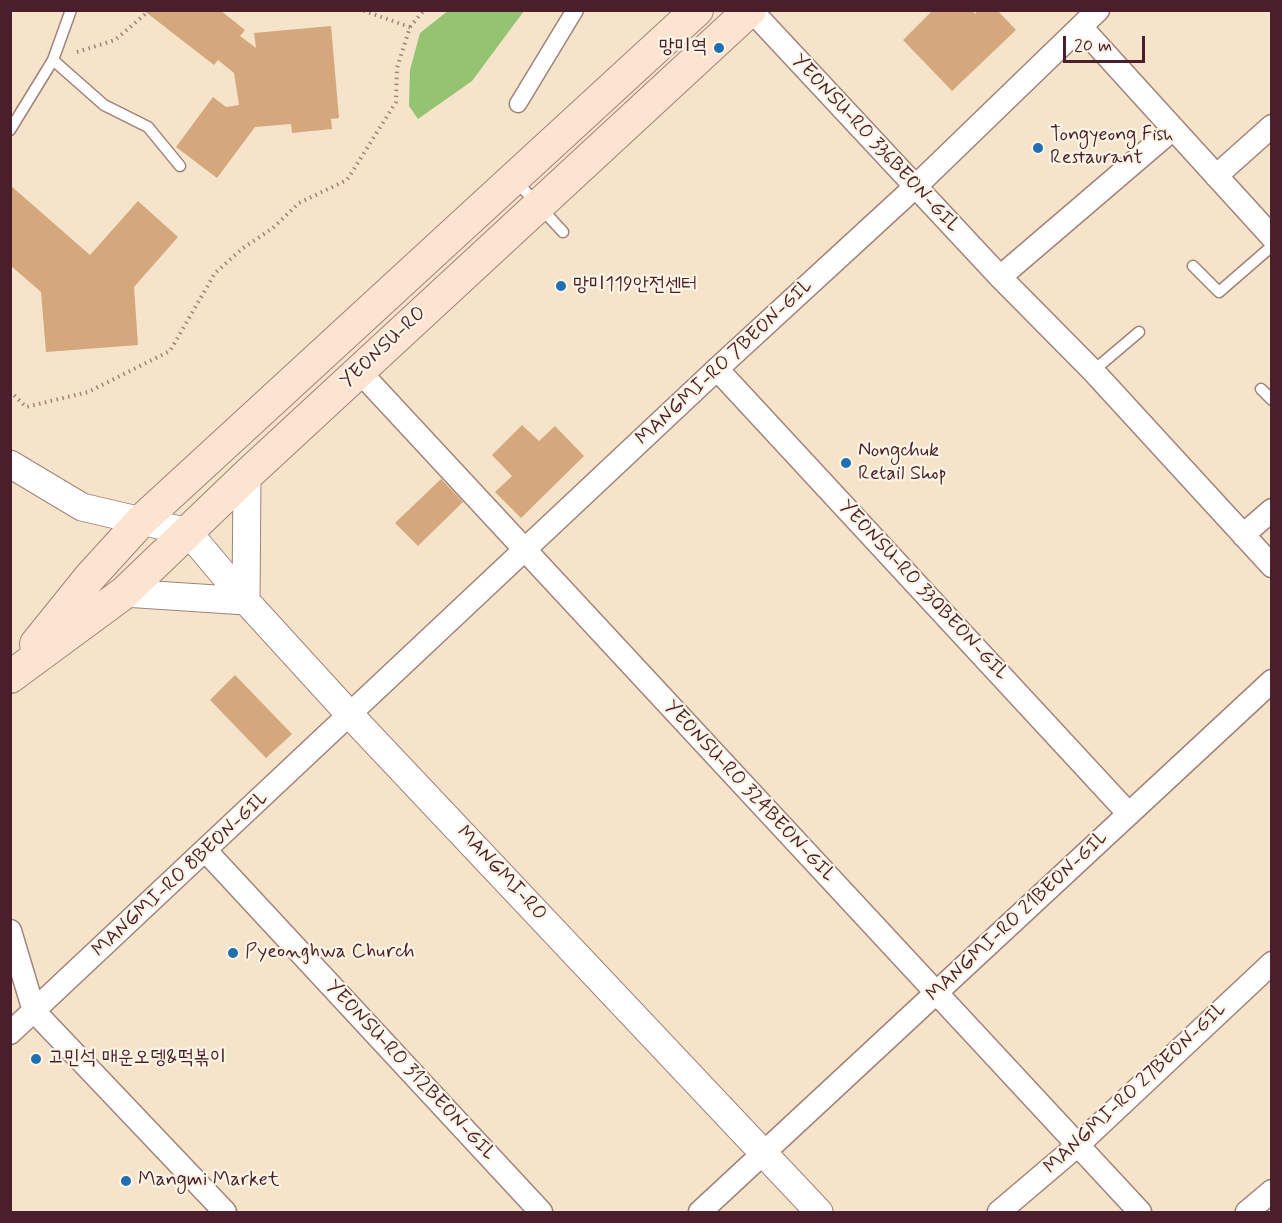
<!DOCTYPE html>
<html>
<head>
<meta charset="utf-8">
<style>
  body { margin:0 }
  #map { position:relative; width:1282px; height:1223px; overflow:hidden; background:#f6e4ca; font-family:Mynerve,sans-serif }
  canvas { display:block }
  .frame { position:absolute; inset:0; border:12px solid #4a1f2b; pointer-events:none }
  .scale { position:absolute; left:1063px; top:36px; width:82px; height:27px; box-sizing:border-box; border:3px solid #4a1f2b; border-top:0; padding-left:8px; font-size:18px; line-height:21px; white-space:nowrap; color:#4a1f2b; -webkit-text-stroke:4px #fcf5e5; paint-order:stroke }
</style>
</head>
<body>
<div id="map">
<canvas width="1282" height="1223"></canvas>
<div class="frame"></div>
<div class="scale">20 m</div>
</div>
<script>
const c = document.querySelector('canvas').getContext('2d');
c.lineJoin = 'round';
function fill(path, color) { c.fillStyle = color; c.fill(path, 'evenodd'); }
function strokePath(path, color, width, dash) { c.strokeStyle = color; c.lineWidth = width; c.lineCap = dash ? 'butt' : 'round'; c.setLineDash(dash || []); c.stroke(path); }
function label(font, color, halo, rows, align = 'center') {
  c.font = font + ' Mynerve,"Poor Story",sans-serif'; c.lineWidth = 4.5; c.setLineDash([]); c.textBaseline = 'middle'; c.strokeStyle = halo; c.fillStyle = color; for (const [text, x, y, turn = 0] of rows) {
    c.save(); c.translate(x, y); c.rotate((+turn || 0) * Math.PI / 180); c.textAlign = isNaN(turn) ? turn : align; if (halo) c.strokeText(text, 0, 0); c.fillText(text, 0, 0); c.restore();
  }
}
fill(new Path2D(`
  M449,10L524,11L472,81L418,119L409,106L410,70L420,33Z`), '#94c372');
fill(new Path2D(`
  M143,10H220L245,30L240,36L256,48L254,33L331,26L339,118L331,119L332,129L292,133L291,124L255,127L217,178L176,147L213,97L226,107L239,105L234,73L218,60L214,65Z
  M933,10H972L975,14L978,10H997L1016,30L952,91L903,40Z
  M10,185L90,255L138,201L178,237L134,287L138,345L46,352L41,292L10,265Z
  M522,425L539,441L555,426L584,456L521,518L495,492L512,476L492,455Z
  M441,479L463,502L418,546L395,523Z
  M235,675L292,734L266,758L210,700Z`), '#d4a77d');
const service = new Path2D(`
  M53,60L71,10
  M10,130L53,60L104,105L148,127L180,166
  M516,181L563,232
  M1193,266L1219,292L1272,246
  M1093,371L1139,332
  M1261,389L1272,400`);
const pedestrian = new Path2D(`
  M518,104L575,10`);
const minor = new Path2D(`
  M751,10L1000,277L1093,371L1272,566
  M1081,27L1272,237
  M1216,176L1272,126
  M1000,277L1173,129
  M717,369L1129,814
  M359,371L1140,1212
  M1243,535L1272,510
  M206,851L541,1212
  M10,931L34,1011L225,1212
  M10,1033L717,369L915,187L1098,10
  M700,1212L1272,681
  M999,1212L1078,1145L1272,963
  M1247,1212L1272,1191`);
const tertiary = new Path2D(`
  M10,464L82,507L188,532L246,601L351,716L819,1212
  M124,593L246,601L247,475`);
const secondary = new Path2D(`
  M36,644L90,577L141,521L697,10
  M10,677L124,593L247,475L750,10`);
strokePath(service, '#a0827a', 13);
strokePath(pedestrian, '#a0827a', 19);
strokePath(minor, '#a0827a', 25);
strokePath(tertiary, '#a0827a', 29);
strokePath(secondary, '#a0827a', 34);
strokePath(new Path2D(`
  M410,27L424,10
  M77,52L115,40L150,10
  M10,391L26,407L88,392L170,351L215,273L243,248L273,228L299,203L347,180L396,102L397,68L410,27L362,10`), '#a0827a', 4, [1.5, 4.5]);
strokePath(service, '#fff', 10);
strokePath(pedestrian, '#fff', 16);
strokePath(minor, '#fff', 22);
strokePath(tertiary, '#fff', 27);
strokePath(secondary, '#fde4d0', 32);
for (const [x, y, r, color] of [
  [719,48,6,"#1f6fb2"],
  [1038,148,6,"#1f6fb2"],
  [561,286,6,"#1f6fb2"],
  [846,463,6,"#1f6fb2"],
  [233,953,6,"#1f6fb2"],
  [36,1059,6,"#1f6fb2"],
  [126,1181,6,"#1f6fb2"]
]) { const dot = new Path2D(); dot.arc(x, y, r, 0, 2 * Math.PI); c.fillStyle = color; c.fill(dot); strokePath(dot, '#fcf5e5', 2); }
label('20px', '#4a1f2b', '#fcf5e5', [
  ["망미역",707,48,"right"],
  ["Tongyeong Fish",1050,136],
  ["Restaurant",1050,159],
  ["망미119안전센터",573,286],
  ["Nongchuk",858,452],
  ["Retail Shop",858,475],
  ["Pyeonghwa Church",245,953],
  ["고민석 매운오뎅&떡볶이",48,1059],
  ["Mangmi Market",138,1181]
], 'left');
label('20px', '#4a1f2b', '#fcf5e5', [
  ["YEONSU-RO 336BEON-GIL",875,144,47],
  ["YEONSU-RO",384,348,-43],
  ["MANGMI-RO 7BEON-GIL",725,363,-43],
  ["YEONSU-RO 330BEON-GIL",923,591,47],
  ["YEONSU-RO 324BEON-GIL",749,792,47],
  ["MANGMI-RO",501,874,47],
  ["MANGMI-RO 8BEON-GIL",181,875,-43],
  ["MANGMI-RO 21BEON-GIL",1018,917,-43],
  ["YEONSU-RO 312BEON-GIL",410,1071,47],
  ["MANGMI-RO 27BEON-GIL",1136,1089,-43]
]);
</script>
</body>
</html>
